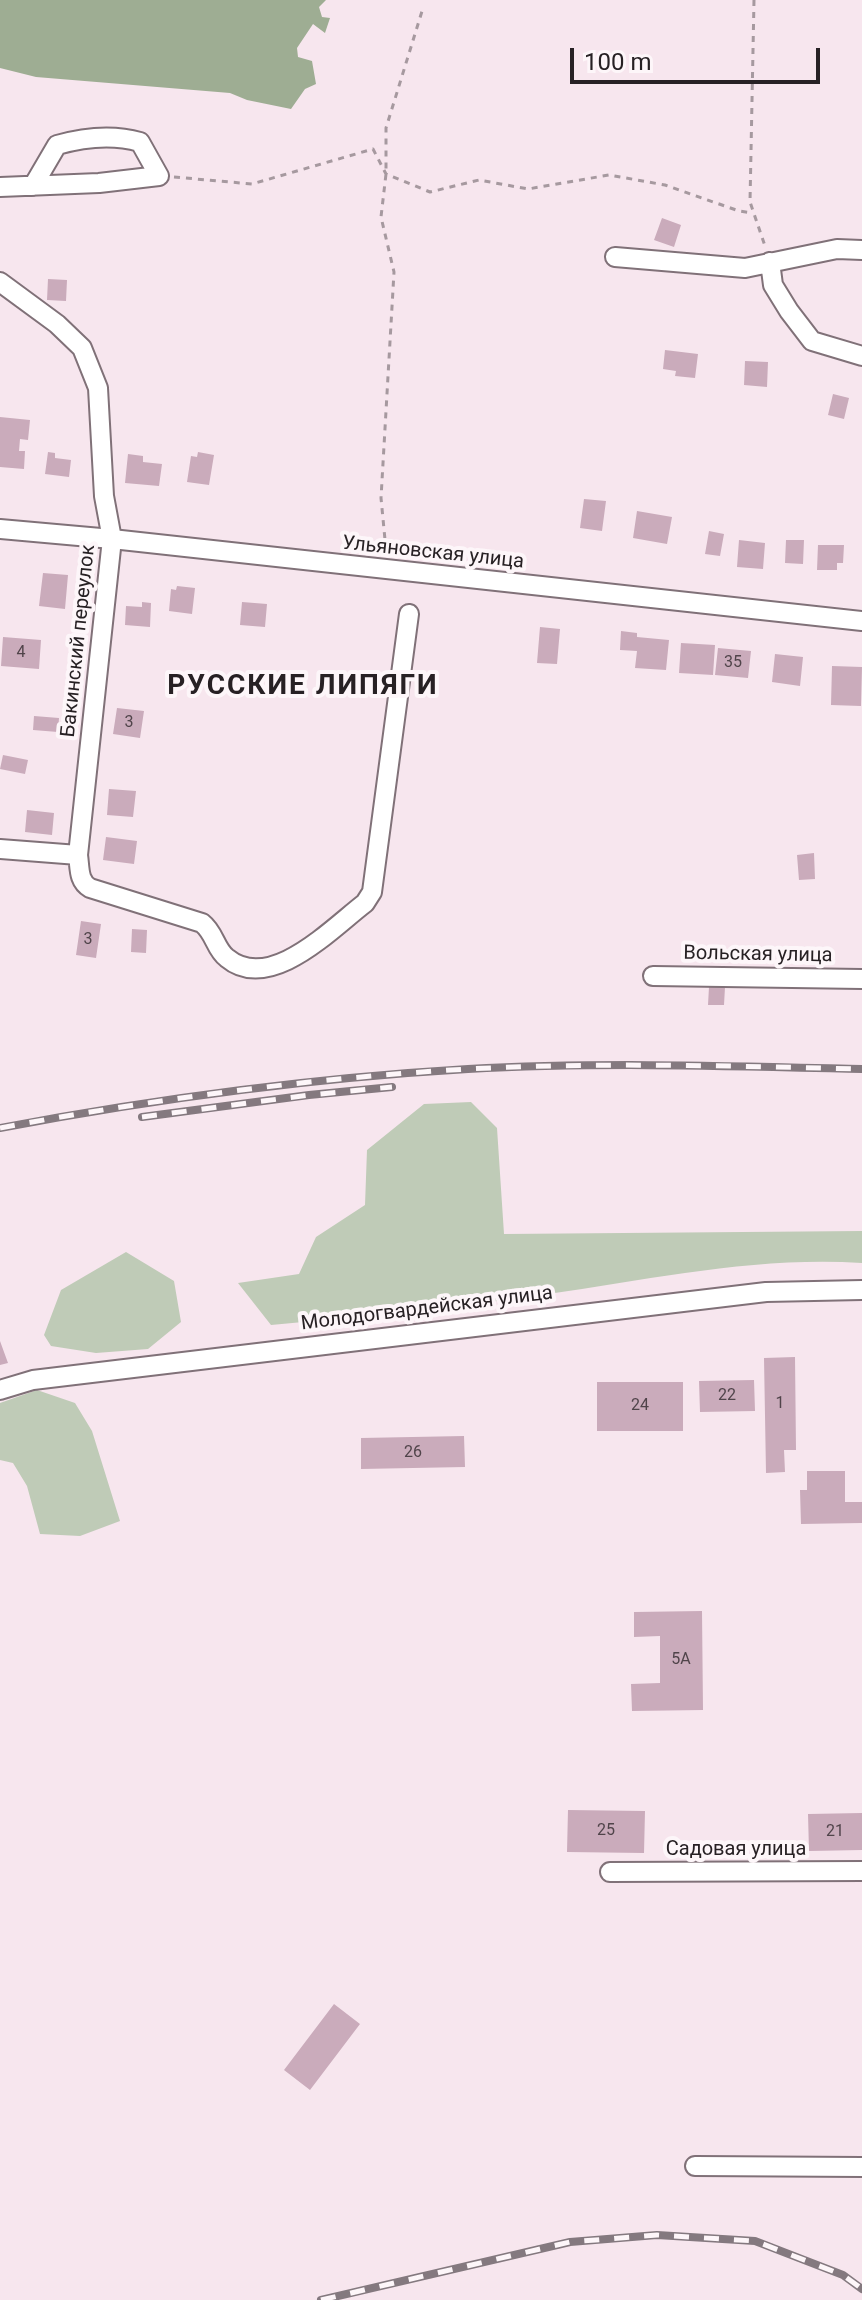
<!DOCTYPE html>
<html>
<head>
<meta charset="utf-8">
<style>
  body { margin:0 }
  #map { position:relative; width:862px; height:2300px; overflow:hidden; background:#f7e6ee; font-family:Roboto,sans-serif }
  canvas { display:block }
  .scale { position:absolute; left:570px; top:48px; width:250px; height:36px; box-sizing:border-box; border:4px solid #272124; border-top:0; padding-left:10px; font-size:24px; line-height:28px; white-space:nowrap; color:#272124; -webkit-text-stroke:6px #fdf6f9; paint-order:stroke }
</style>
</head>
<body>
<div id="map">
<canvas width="862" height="2300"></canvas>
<div class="scale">100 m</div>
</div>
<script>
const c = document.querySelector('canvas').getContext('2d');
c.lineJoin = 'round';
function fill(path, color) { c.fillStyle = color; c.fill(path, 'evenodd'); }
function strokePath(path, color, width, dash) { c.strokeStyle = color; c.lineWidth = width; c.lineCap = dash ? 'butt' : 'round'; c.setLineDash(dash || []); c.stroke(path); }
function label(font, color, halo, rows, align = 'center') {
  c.font = font + ' Roboto,sans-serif'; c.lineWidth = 8; c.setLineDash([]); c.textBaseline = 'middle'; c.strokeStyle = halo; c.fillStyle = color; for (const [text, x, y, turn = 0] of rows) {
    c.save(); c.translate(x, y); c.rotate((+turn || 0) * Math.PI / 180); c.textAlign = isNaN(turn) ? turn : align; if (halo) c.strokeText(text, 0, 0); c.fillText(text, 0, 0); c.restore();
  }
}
fill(new Path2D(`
  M471,1102L497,1128L504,1234L862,1231V1263C758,1256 652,1279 548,1294C456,1308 364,1316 271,1325L238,1283L299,1274L316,1237L365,1205L367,1150L424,1104Z
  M126,1252L174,1281L181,1322L148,1349L96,1353L51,1346L44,1335L61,1290Z
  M37,1390L75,1403L92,1431L120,1521L80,1536L40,1534L27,1486L13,1463L0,1460V1403Z`), '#bfcbb7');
fill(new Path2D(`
  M0,0H326L319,7L322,17L330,18L325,33L313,24L297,48L298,57L312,61L316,84L305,89L291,109L247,100L230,93L36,77L0,68Z`), '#9ead93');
fill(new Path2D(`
  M662,218L681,225L674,247L654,240Z
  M48,279L67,280L66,301L47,300Z
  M665,350L698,354L695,378L675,376L676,371L663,369Z
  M745,361L768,362L767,387L744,385Z
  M833,394L849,398L844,419L828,415Z
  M0,417L30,420L28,440L20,439L19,451H25L24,469L0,467Z
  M48,452L55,453V458L71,460L69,477L45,474Z
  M198,452L214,455L209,485L187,482L191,456L197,457Z
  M128,454L143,456V462L162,464L159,486L125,483Z
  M584,499L606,501L602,531L580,528Z
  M637,511L672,517L667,544L633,538Z
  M709,531L724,534L720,556L705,554Z
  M739,540L765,543L763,569L737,567Z
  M786,540H804L803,564L785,563Z
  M818,545H844L843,563H837V570H817Z
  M43,573L68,575L65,609L39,606Z
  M177,586L195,588L192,614L169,611L171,589L176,590Z
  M142,602L151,603L150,627L125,625L126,606L142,607Z
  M242,602L267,604L265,627L240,625Z
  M540,627L560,629L557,664L537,663Z
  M621,631L637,633V637L669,640L666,670L635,668L637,651L620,650Z
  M3,637L41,640L39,669L1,666Z
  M681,643L715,645L713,675L679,673Z
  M718,648L751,651L748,678L715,675Z
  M775,654L803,657L800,686L772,682Z
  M832,666L862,667L861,706L831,705Z
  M117,708L144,711L140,738L113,734Z
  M34,716L59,718L58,732L33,730Z
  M3,755L28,760L25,774L0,769Z
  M109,789L136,791L133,817L107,815Z
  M27,810L54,813L52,835L25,832Z
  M106,837L137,841L134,864L103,860Z
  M814,853L815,879L799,880L797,855Z
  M81,921L101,924L96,958L76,955Z
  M132,929L147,930L146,953L131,952Z
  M709,987H725L724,1005H708Z
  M0,1341L8,1363L0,1365Z
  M795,1357L796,1450H784L785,1472L766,1473L764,1358Z
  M754,1380L755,1411L700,1412L699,1381Z
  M597,1382H683V1431H597Z
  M464,1436L465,1467L361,1469V1438Z
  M807,1471H845V1502H862V1523L801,1524L800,1490H807Z
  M702,1611L703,1710L632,1711L631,1684L660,1683V1636L634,1637V1612Z
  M568,1810L645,1811L644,1853L567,1852Z
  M862,1813V1850L809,1851L808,1814Z
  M334,2004L360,2024L310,2090L284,2070Z`), '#caabbb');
const minor = new Path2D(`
  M0,187L99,183L159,176L140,142C112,134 85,137 57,145L33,186
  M615,257L745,268L837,249L862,250
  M770,262L773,285L789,311L812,341L862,356
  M0,282L57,324L82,348L98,388L104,496L112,539L78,855
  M0,529L112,539L862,621
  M0,849L78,855C80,868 78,881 90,888L202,923C215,933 215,949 227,958C270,994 332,928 365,903L372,892L409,614
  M653,976L862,979
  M0,1390L33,1380L766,1292L862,1290
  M610,1872L862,1871
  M695,2166L862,2167`);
strokePath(minor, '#807178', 22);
strokePath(new Path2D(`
  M754,0L750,202L765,246
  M174,177L252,184L373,149L386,174L430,192L479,180L528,189L609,175L665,185L739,211L753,213
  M386,550L381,498L394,272L381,217L386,174V128L423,8`), '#a6999f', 3, [6, 6]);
strokePath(minor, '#fff', 18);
const rail = new Path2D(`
  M142,1117L309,1095L392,1087
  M0,1128C154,1099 312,1078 468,1069C599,1062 731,1066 862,1069
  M321,2300L570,2242L657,2235L755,2241L843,2275L862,2289`);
strokePath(rail, '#84797f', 8);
strokePath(rail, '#fdf6f9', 5, [15]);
label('16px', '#50444a', null, [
  ["4",21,653],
  ["35",733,663],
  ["3",129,723],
  ["3",88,940],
  ["22",727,1396],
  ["1",780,1404],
  ["24",640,1406],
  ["26",413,1453],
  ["5А",681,1660],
  ["25",606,1831],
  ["21",835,1832]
]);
label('20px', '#272124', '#fdf6f9', [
  ["Ульяновская улица",433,553,6],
  ["Бакинский переулок",79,641,-84],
  ["Вольская улица",758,955,1],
  ["Молодогвардейская улица",427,1309,-7],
  ["Садовая улица",736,1850]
]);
c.letterSpacing = '2px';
label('bold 28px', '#272124', '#fdf6f9', [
  ["РУССКИЕ ЛИПЯГИ",303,687]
]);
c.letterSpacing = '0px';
</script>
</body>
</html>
